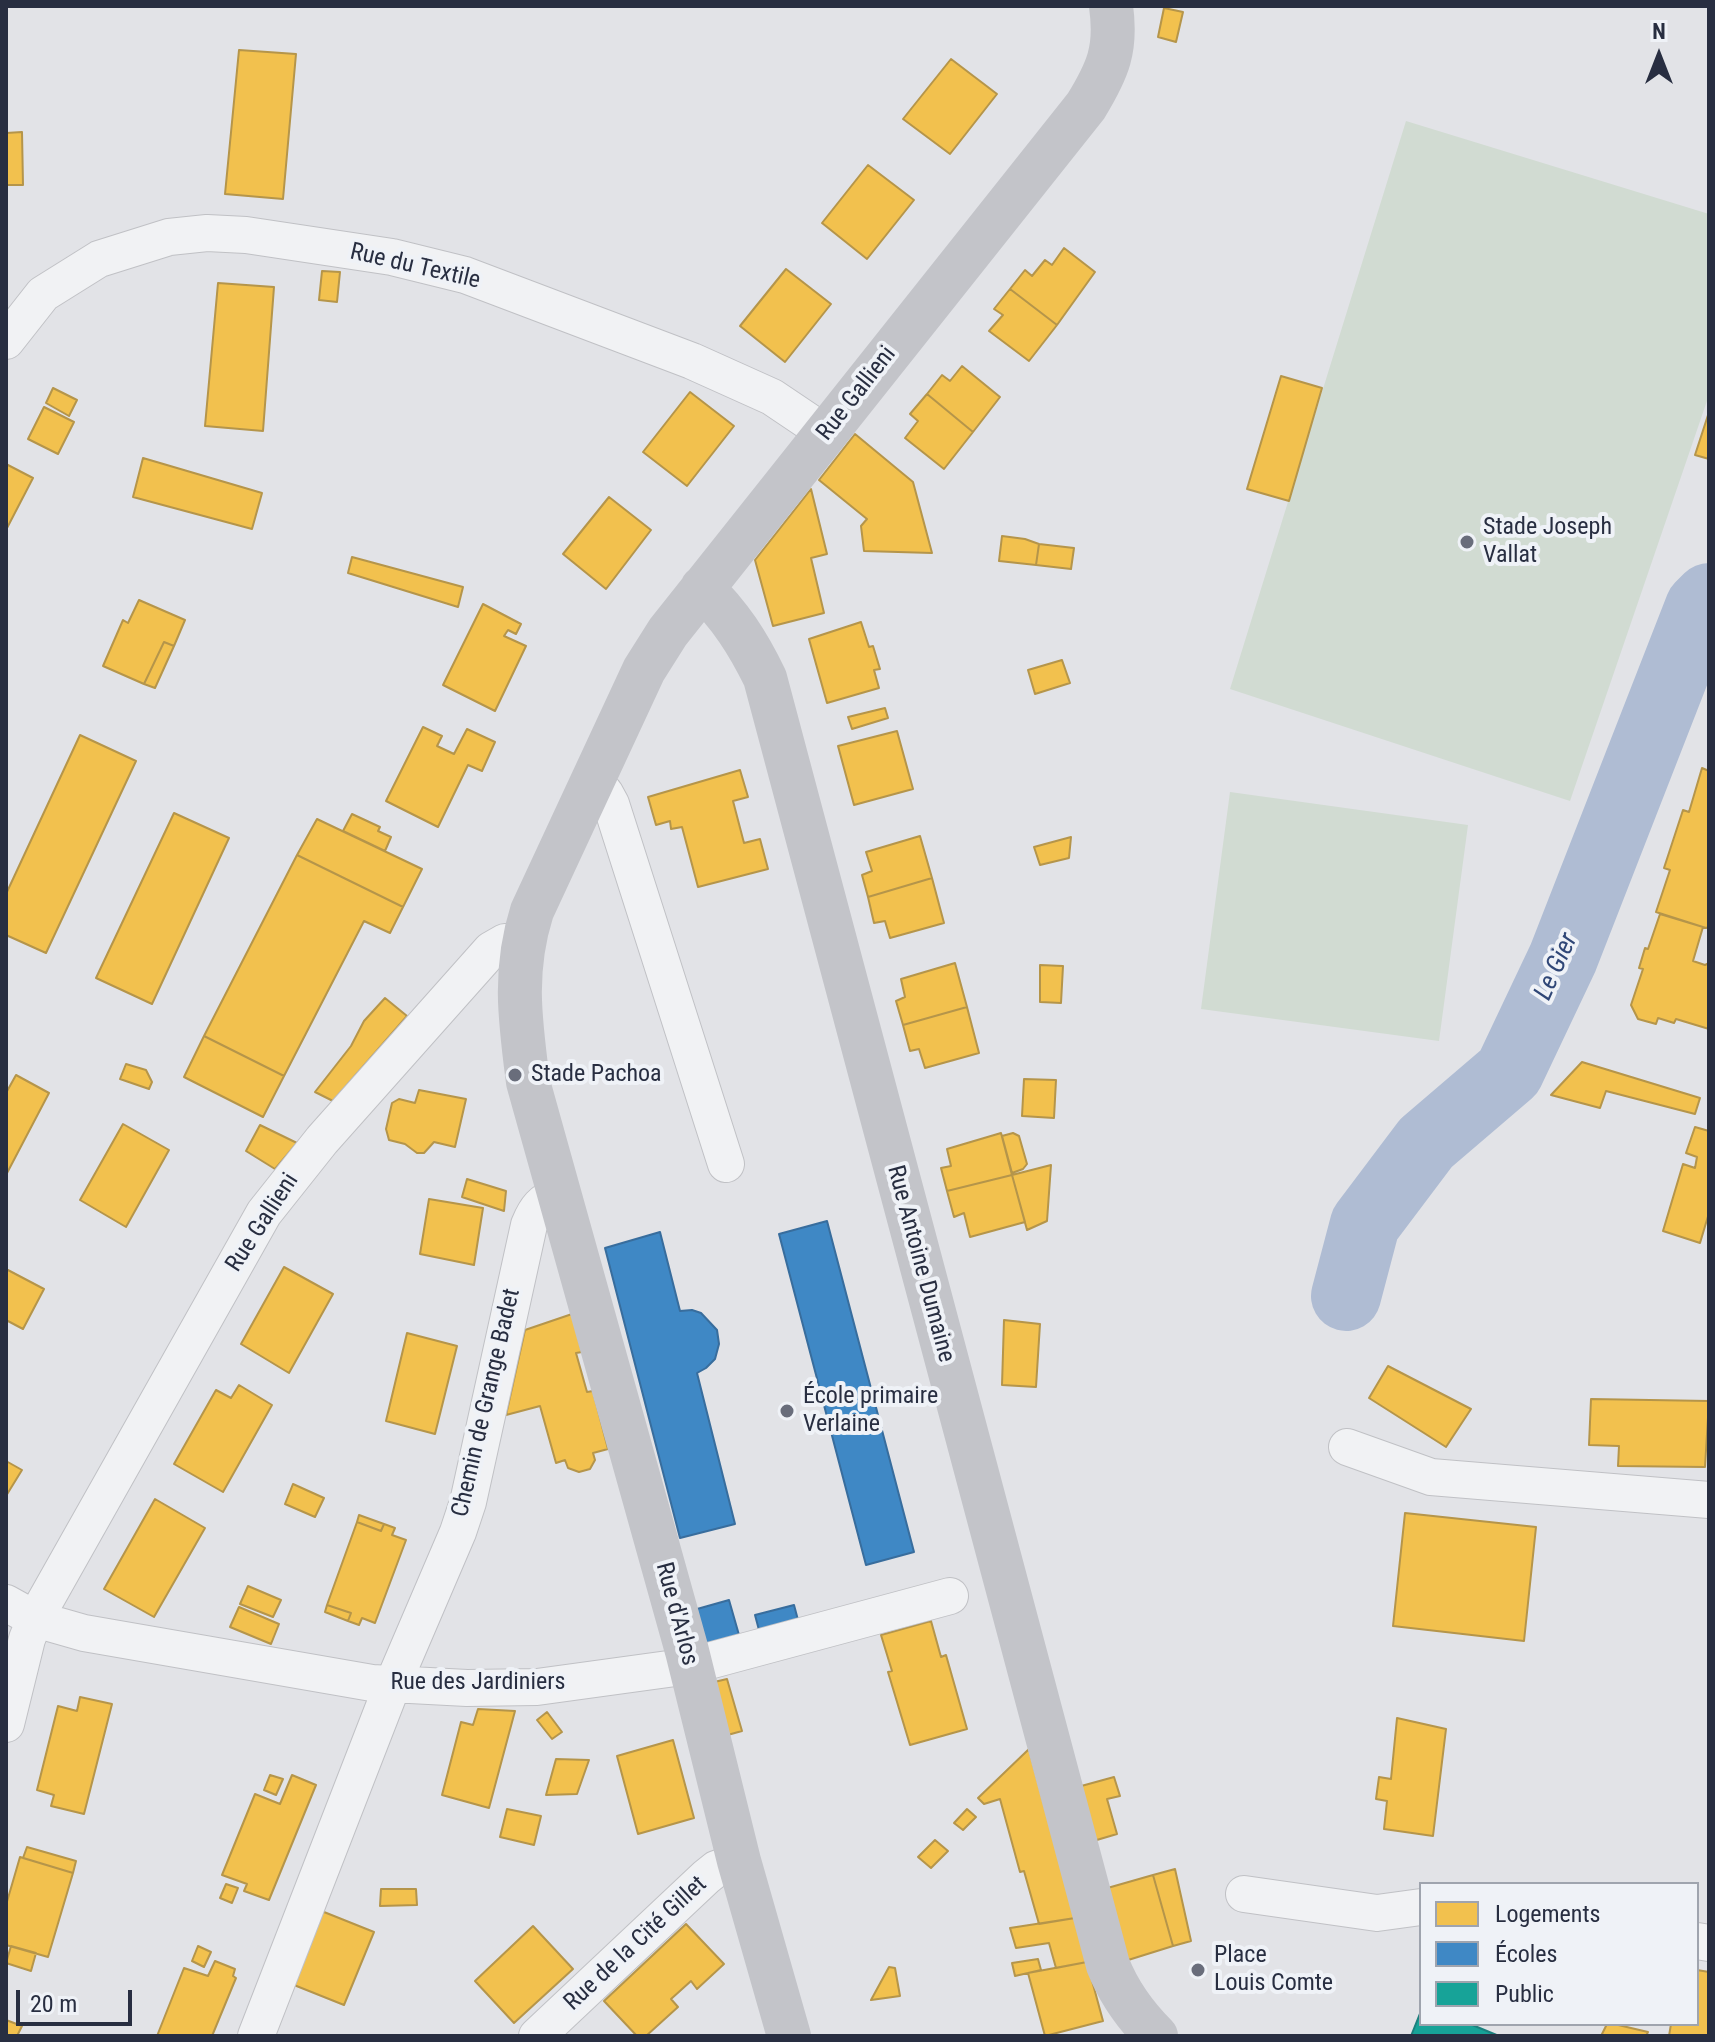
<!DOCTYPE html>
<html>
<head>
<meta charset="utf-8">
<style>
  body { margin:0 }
  #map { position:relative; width:1715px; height:2042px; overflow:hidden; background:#e2e3e7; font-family:"Roboto Condensed",sans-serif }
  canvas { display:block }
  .frame { position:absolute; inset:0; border:8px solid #282e41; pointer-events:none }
  .legend { position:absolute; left:1419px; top:1882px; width:280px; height:144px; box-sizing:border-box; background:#eff2f7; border:2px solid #9fa4ae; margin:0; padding:10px 14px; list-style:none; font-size:24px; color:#282e41 }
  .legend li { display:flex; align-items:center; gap:16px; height:40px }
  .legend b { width:40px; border:2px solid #9fa4ae }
  .north { position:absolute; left:1619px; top:16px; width:80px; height:80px; -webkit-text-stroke:6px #eff2f7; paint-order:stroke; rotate:0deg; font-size:22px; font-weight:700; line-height:32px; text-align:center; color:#282e41 }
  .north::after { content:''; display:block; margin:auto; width:28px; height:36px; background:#282e41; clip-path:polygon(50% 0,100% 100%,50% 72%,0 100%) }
  .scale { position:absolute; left:16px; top:1990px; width:116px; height:36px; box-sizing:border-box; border:4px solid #282e41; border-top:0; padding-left:10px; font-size:24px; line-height:28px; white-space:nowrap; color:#282e41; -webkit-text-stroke:6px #eff2f7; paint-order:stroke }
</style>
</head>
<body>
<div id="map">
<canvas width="1715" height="2042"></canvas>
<div class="frame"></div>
<ul class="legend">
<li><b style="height:22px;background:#f2c14e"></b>Logements</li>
<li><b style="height:22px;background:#3f88c5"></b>Écoles</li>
<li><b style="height:22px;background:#17a398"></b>Public</li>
</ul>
<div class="north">N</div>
<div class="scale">20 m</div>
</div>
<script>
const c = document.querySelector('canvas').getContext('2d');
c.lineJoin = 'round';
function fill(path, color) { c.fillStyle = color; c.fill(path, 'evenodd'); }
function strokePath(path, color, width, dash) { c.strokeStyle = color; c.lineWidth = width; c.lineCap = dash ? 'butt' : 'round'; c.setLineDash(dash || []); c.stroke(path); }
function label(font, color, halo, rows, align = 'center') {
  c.font = font + ' "Roboto Condensed",sans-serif'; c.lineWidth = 8; c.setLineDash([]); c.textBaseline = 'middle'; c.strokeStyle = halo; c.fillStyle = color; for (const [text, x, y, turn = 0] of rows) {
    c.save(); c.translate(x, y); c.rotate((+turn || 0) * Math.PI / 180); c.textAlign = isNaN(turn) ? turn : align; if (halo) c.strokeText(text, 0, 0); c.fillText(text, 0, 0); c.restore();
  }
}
fill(new Path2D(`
  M1406,121L1709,214V395L1570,801L1230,689Z
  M1230,792L1468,825L1439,1041L1201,1009Z`), '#d1dbd2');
const homes = new Path2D(`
  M1164,8L1183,12L1176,42L1158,37Z
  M239,50L296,54L283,199L225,194Z
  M951,59L997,94L950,154L903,119Z
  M22,132L23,185H6V133Z
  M868,165L914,200L867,259L822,223Z
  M1064,248L1095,272L1057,325L1010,289L1025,270L1032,276L1045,260L1052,265Z
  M786,269L831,304L785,362L740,326Z
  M322,271L340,272L337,302L319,300Z
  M218,283L274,287L263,431L205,426Z
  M1010,289L1057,325L1029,361L989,331L1003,315L994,309Z
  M962,366L1000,397L973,432L927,394L942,375L950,381Z
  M1281,376L1322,388L1289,501L1247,489Z
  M53,388L77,400L69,416L46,403Z
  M690,392L734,426L687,486L643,452Z
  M927,394L973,432L944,469L905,438L918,421L910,414Z
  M44,407L74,422L58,454L28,439Z
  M1709,412V459L1695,455Z
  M855,434L913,482L932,553L864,551L861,526L867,519L819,480Z
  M143,458L262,493L252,529L133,497Z
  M6,464L33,478L6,530Z
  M811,489L827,554L811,558L824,613L773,626L755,560Z
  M609,497L651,530L606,589L563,554Z
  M1002,536L1025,539L1039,544L1036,565L999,561Z
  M1039,544L1074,548L1071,569L1036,565Z
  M352,557L463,587L458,607L348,573Z
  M139,600L185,620L174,646L164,642L144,684L103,666L123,620L128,623Z
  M483,604L521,624L516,634L508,630L504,636L526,646L495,711L443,685Z
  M861,622L869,647L873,646L880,669L874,670L879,688L827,703L809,639Z
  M164,642L174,646L155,688L144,684Z
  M1062,660L1070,683L1035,694L1028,670Z
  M885,708L888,718L852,729L848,717Z
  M423,727L442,736L437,746L454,754L467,729L495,742L482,771L468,765L438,827L386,801Z
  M897,731L913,789L854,805L838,746Z
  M80,735L136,761L46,953L6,935V894Z
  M1702,768L1709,771V927L1706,928L1656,912L1670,870L1664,868L1683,810L1689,812Z
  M740,770L748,797L733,801L744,843L760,839L768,869L698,887L682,827L671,829L670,821L656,825L648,797Z
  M174,813L229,838L152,1004L96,978Z
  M352,814L380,827L378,831L391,837L385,851L343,831Z
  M317,819L422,869L403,907L297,855Z
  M920,836L932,878L868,897L862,875L872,871L866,852Z
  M1071,837L1069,858L1040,865L1034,847Z
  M297,855L403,907L390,933L364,921L284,1076L204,1036Z
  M932,878L944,923L890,938L885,921L874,923L868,897Z
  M1660,914L1703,927L1693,961L1705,965L1709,963V1029L1676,1019L1674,1023L1658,1018L1656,1024L1638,1019L1631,1005L1643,969L1639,968L1645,948L1648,949Z
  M955,963L967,1007L903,1025L896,1001L905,997L901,979Z
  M1040,965L1063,966L1061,1003L1040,1002Z
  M385,998L407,1016L333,1101L315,1092L351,1046L364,1021Z
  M967,1007L979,1053L925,1068L919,1049L910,1051L903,1025Z
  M204,1036L284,1076L263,1117L184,1077Z
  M1582,1062L1700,1098L1695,1114L1606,1091L1600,1108L1551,1095Z
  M126,1064L146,1070L152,1082L149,1089L120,1079Z
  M16,1075L49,1093L6,1175V1093Z
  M1024,1079L1056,1080L1054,1118L1022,1116Z
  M419,1090L466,1099L455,1147L434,1142L424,1153H417L405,1144L389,1140L386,1129L392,1103L399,1099L415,1103Z
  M123,1124L169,1150L126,1227L80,1200Z
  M260,1125L297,1143L275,1169L246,1151Z
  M1695,1127L1709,1131V1213L1700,1243L1663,1231L1683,1164L1695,1168L1697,1157L1686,1153Z
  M1001,1133L1012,1175L947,1191L941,1168L951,1166L947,1149Z
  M1013,1133L1019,1136L1027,1164L1023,1169L1012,1173L1002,1136Z
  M1051,1165L1047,1221L1027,1230L1012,1175Z
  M1012,1175L1025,1222L970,1237L964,1213L954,1217L947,1191Z
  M467,1179L506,1191L504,1211L462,1197Z
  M429,1199L483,1208L474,1265L420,1254Z
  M284,1267L333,1294L289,1373L241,1344Z
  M6,1269L44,1289L23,1329L6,1320Z
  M572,1314L582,1352L576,1353L587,1392L593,1391L608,1449L593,1453L595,1460L590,1469L579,1472L568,1468L565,1460L556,1463L540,1406L506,1415L525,1330Z
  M1004,1320L1040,1324L1036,1387L1002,1385Z
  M407,1333L457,1346L435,1434L386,1421Z
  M1388,1366L1471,1409L1446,1447L1369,1398Z
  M239,1385L272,1405L223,1492L174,1464L216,1390L231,1398Z
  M1591,1399L1709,1401L1705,1467L1618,1466L1619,1446L1589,1445Z
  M6,1461L22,1470L6,1496Z
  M293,1484L324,1498L315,1517L285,1504Z
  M155,1499L205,1528L154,1617L104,1589Z
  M1405,1513L1536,1527L1524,1641L1393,1626Z
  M359,1515L384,1524L381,1531L357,1522Z
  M357,1522L381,1531L384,1524L395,1528L392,1535L406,1540L375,1623L362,1618L359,1625L348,1621L351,1613L327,1605Z
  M248,1586L281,1600L273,1617L240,1604Z
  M327,1605L351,1613L348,1621L325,1612Z
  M239,1607L279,1624L271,1644L230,1627Z
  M931,1621L941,1657L946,1655L967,1729L910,1745L888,1672L892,1671L881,1635Z
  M727,1679L742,1731L724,1736L710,1683Z
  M80,1697L112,1704L84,1814L51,1806L54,1795L37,1790L58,1706L77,1711Z
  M478,1709L515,1711L489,1808L442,1795L461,1722L473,1725Z
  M547,1712L562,1732L552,1739L537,1720Z
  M1397,1718L1446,1729L1433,1836L1384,1829L1387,1801L1376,1799L1379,1777L1391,1779Z
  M673,1740L694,1818L638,1834L617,1756Z
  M1029,1749L1075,1918L1039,1924L1024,1871L1020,1872L1000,1799L984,1804L978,1798Z
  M556,1759L589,1760L577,1794L546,1795Z
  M270,1775L283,1779L276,1795L264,1790Z
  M292,1775L316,1785L269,1900L244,1891L247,1884L222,1875L255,1794L280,1804Z
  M1114,1777L1120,1796L1107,1799L1117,1834L1090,1842L1074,1788Z
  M507,1809L541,1816L534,1845L500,1837Z
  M967,1809L976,1817L963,1830L954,1823Z
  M935,1840L948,1851L931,1868L918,1857Z
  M27,1847L76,1861L73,1873L23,1858Z
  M20,1857L73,1873L48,1957L6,1945V1905Z
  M1175,1869L1191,1941L1173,1946L1153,1875Z
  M1153,1875L1173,1946L1125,1961L1104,1889Z
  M226,1884L238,1888L232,1903L220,1898Z
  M381,1889H416L417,1905L380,1906Z
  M319,1910L374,1932L344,2005L289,1983Z
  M1075,1918L1087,1962L1056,1968L1049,1943L1016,1948L1010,1928Z
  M686,1924L724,1964L697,1989L691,1981L671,1999L678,2007L646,2036H637L604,2001Z
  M533,1926L573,1969L514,2023L475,1981Z
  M11,1946L36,1953L31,1971L6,1963Z
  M198,1946L211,1952L204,1967L192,1961Z
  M1038,1959L1041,1970L1015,1976L1012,1963Z
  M215,1961L235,1969L233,1976L236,1978L212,2036H157L184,1968L208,1976Z
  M1087,1962L1103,2021L1045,2036L1028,1973Z
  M889,1967L895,1968L900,1996L871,2000Z
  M1697,1970L1709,1972V2036H1669L1671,2024H1697Z
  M6,2020L22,2026L17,2036H6Z
  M1607,2024H1614L1648,2032L1646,2036H1601Z`);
fill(homes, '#f2c14e');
strokePath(homes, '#b5954a', 2);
const schools = new Path2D(`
  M827,1221L914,1552L866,1565L779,1234Z
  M660,1232L680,1311L692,1310L701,1313L717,1330L719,1344L715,1359L706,1368L697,1373L735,1524L680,1538L605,1248Z
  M729,1600L739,1635L700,1646L690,1611Z
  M794,1605L798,1620L759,1630L755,1615Z`);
fill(schools, '#3f88c5');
strokePath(schools, '#386d9d', 2);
const public = new Path2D(`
  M1421,2011V2024H1470L1499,2036H1411Z`);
fill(public, '#17a398');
strokePath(public, '#1c807e', 2);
strokePath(new Path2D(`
  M1346,1296L1365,1224L1426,1143L1509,1072L1563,958L1700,607L1709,598`), '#afbcd3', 70);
const street = new Path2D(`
  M6,341L43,294L99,259L169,237L207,233L246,235L392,257L465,275L692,361L772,397L827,434
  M590,784L605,793L611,804L726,1164
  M1347,1447L1431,1477L1709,1500
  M6,1603L35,1619L84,1633L372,1683L467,1688L537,1687L690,1666L950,1596
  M6,1724L27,1639L35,1619L264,1213L322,1140L491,950L505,942L521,944
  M1244,1894L1377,1913L1421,1907
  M1697,1941L1709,1943
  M256,2036L392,1686L458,1532L468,1502L529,1225C536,1208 542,1201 559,1194
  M537,2036L706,1877L716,1869L739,1861`);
strokePath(street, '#c0c1c5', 38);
strokePath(street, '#f1f2f4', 36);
strokePath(new Path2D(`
  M702,588C730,615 748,643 765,678L1108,1965C1119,1993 1134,2014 1156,2036
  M789,2036L739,1861L687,1651L528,1082C520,1020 513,971 532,911L644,670L668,632L1086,106C1108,70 1117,49 1111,6`), '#c3c4c9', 44);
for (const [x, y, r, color] of [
  [1467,542,8,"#696d7b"],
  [515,1075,8,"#696d7b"],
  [787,1411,8,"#696d7b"],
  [1198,1970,8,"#696d7b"]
]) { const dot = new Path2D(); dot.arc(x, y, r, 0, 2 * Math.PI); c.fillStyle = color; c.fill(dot); strokePath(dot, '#eff2f7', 3); }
label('24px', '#282e41', '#eff2f7', [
  ["Rue du Textile",415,267,13],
  ["Rue Gallieni",857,394,-52],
  ["Rue Gallieni",263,1223,-57],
  ["Rue Antoine Dumaine",920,1264,75],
  ["Chemin de Grange Badet",487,1403,-77],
  ["Rue d'Arlos",676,1614,75],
  ["Rue des Jardiniers",478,1683],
  ["Rue de la Cité Gillet",636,1944,-43]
]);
label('24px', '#282e41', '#eff2f7', [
  ["Stade Joseph",1483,528],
  ["Vallat",1483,556],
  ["Stade Pachoa",531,1075],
  ["École primaire",803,1397],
  ["Verlaine",803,1425],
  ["Place",1214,1956],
  ["Louis Comte",1214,1984]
], 'left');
label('italic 26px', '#304777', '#eff2f7', [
  ["Le Gier",1557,967,-66]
]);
</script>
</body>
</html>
